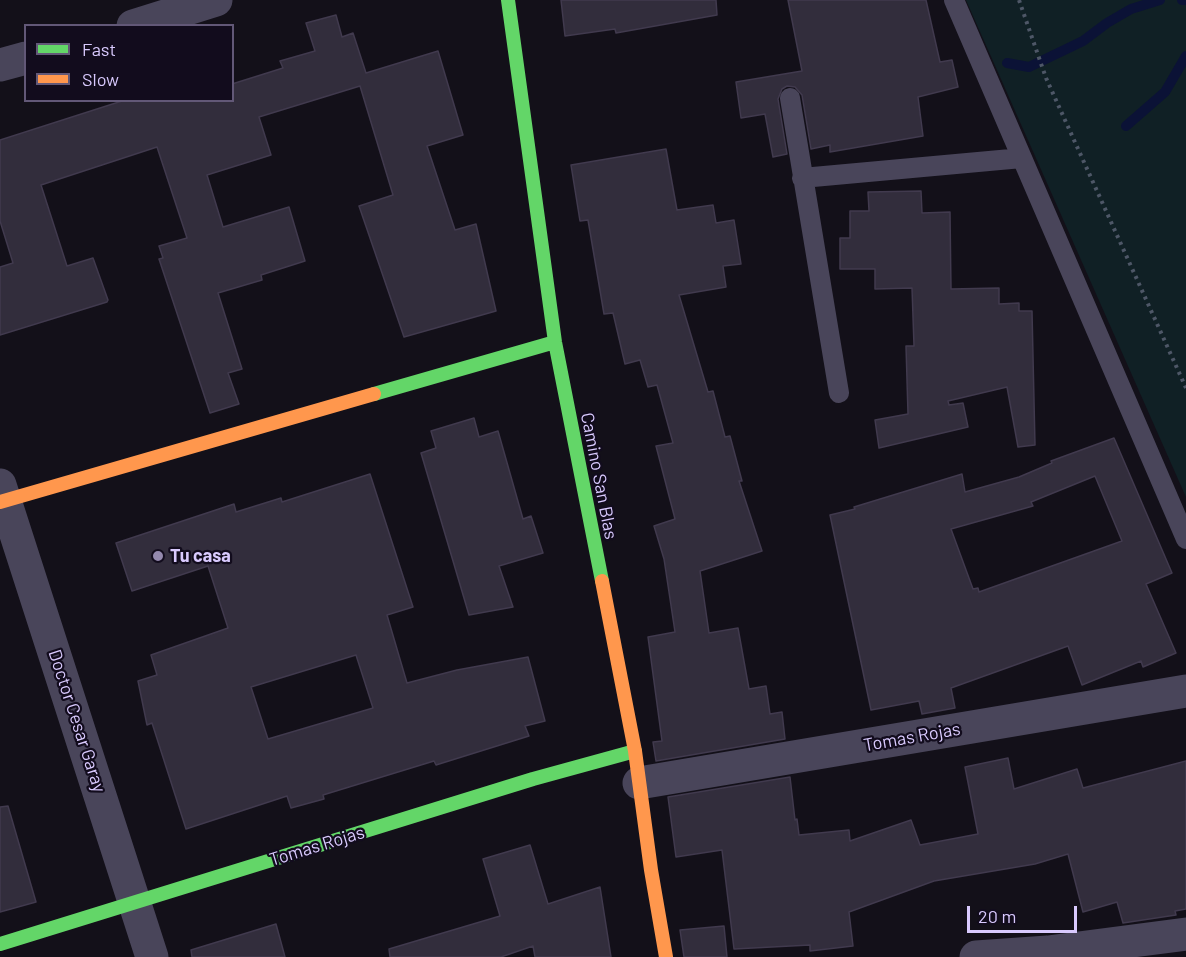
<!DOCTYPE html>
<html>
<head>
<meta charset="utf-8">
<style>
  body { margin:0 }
  #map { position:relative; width:1186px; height:957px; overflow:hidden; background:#131019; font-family:Barlow,sans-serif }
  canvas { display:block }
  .legend { position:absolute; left:24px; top:24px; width:210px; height:78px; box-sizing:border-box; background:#120c1d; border:2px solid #625877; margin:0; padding:8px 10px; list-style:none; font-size:18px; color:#d9cafe }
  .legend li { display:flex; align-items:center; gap:12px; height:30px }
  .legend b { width:30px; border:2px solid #625877 }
  .scale { position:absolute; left:967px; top:906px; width:110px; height:27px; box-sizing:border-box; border:3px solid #d9cafe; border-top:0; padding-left:8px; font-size:18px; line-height:21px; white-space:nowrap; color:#d9cafe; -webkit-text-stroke:4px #120c1d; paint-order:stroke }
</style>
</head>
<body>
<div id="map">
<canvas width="1186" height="957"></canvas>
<ul class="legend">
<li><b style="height:8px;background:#63d668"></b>Fast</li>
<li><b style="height:8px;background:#ff974d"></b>Slow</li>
</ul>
<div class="scale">20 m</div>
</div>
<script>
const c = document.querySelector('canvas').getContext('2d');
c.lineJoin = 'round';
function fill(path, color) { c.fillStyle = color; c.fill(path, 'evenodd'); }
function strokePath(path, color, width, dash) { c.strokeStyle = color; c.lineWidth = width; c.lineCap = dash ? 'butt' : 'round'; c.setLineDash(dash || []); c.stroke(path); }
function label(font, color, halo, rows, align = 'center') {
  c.font = font + ' Barlow,sans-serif'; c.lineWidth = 4.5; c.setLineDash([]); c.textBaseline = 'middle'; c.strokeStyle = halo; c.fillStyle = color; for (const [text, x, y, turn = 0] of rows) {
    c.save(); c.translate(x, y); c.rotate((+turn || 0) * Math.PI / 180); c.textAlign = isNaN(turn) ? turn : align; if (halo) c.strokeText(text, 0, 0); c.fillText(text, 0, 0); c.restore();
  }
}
fill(new Path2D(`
  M966,0H1186V497Z`), '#102025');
strokePath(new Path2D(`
  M1182,0H1186
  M1007,63L1029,67L1083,41L1107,23L1131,9L1160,0
  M1126,126L1165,92L1186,56`), '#0b1236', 10);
const building = new Path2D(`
  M561,0H716L717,15L616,33L615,29L565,36Z
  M788,0H926L940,62L952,60L958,87L918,97L923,136L830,152V145L811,149L802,95L795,87L787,86L782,89L778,99L787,154L773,157L765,114L741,118L736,82L802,71Z
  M336,15L342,37L353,33L366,73L438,51L463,135L427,146L455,230L476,224L496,311L404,337L359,206L393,195L360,86L259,117L271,155L207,175L223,227L289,207L305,261L261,275L262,280L218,293L242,369L228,373L239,404L210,413L159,259L163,258L159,246L187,238L157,147L41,185L67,266L93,258L108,300L107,302L0,335V267L13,263L0,221V140L125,100H232V84L283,68L280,61L315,51L306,23Z
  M666,149L677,210L713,205L716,223L734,220L741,264L723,266L726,287L679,295L708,392L713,391L725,437L730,436L742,481H739L762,551L700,571L709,633L738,628L749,689L766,686L770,714L782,712L785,739L656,761L653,742L662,741L648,637L675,632L664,559L654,526L675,519L656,446L673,443L657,385L648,387L640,360L625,364L613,313L604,314L588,220L580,221L571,165Z
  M921,191L922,213L950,212L951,289L999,288V304L1019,303V311H1032L1035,445L1018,447L1007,387L948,401L949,405L963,403L968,427L879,448L875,420L908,414L906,346H914L912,288L875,289V269H840V238H850V211H869L868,192Z
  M474,418L479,437L498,431L523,519L531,516L543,553L499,566L513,607L469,615L421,453L436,448L431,431Z
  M1114,438L1172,573L1146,584L1176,653L1143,667L1141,661L1082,685L1068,646L951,688L955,708L922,714L919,701L871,710L830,515L855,509L854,507L962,474L965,492L1019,477L1052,463L1051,461ZM1095,476L1122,541L979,592L978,588L973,589L951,529L1033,506L1031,502Z
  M370,474L413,607L387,615L407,683L457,670L528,657L545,721L525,726L529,736L436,765L434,761L323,795L324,799L291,808L287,796L186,829L152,723L147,725L138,681L157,675L151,655L228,628L208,566L132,591L116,543L234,504L236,512L281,498L282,502ZM356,655L373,708L268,739L251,687Z
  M1008,758L1014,789L1077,769L1083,788L1186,761V909L1175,911L1176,915L1123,923L1117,902L1083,912L1068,854L1035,864L934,881L849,912L853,946L810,951V945L734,949L722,850L676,857L668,797L790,777L795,820L797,819L799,835L849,830L850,841L911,820L920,845L978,834L965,767Z
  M8,806L36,902L0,912V807Z
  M530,845L548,904L600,887L611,957H535L533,946L501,957H390L389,949L500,916L483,859Z
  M276,924L285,957H192L191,950Z
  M724,926L727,957H684L680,930Z`);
fill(building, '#322d3c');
strokePath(building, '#413a4e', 1.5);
strokePath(new Path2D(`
  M1019,0L1046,78L1186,388`), '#4e5767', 4, [3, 4.5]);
strokePath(new Path2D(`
  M954,0L1186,539
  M790,98L839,393
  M802,178L1022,158`), '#49455a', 20);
strokePath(new Path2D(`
  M133,26L216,0
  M0,65L26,58
  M0,485L152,957
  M639,783L1186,691
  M976,957L1048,952L1186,934`), '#49455a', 33);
strokePath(new Path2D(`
  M508,0L555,342L602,581
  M374,394L555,342
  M0,944L533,779L635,751`), '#63d668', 14);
strokePath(new Path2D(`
  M0,502L374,394
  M602,581L635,751L651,870L666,957`), '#ff974d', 14);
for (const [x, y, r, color] of [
  [158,556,6,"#9489ae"]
]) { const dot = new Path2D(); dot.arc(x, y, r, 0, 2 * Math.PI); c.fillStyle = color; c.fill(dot); strokePath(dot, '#120c1d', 2); }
label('18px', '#d9cafe', '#120c1d', [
  ["Camino San Blas",599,476,79],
  ["Doctor Cesar Garay",77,721,72],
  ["Tomas Rojas",912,737,-10],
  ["Tomas Rojas",317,846,-17]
]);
label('bold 18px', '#d9cafe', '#120c1d', [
  ["Tu casa",170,556]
], 'left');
</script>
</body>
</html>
